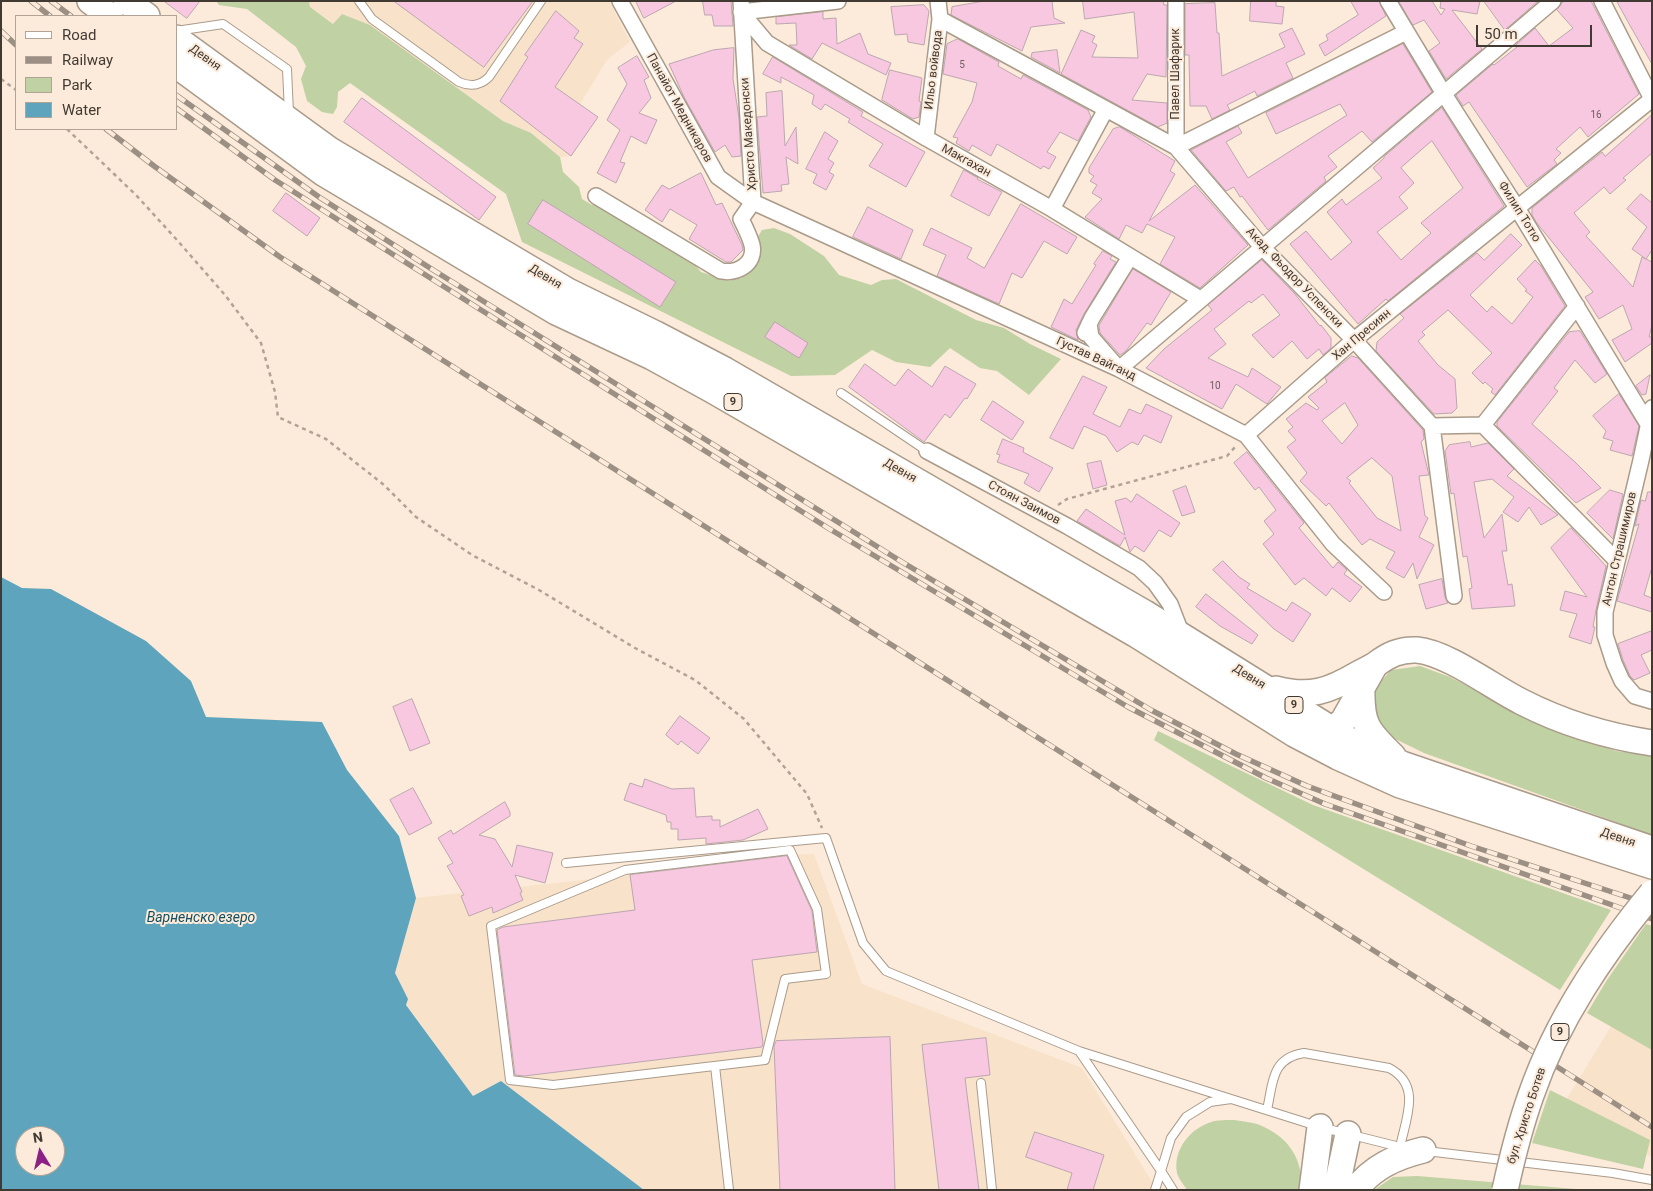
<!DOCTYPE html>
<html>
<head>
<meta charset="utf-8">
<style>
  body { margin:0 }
  #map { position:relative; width:1653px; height:1191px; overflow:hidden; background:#fcebda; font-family:Roboto,sans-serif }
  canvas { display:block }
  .frame { position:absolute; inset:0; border:2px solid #413a33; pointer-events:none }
  .legend { position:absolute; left:15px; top:15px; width:162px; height:115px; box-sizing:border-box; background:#fcebda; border:1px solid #b1a497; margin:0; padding:6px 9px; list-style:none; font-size:15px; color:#413a33 }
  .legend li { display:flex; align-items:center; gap:10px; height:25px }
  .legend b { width:25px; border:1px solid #b1a497 }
  .north { position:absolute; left:15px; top:1126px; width:50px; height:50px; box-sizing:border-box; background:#fcebda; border:1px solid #b1a497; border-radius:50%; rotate:351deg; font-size:14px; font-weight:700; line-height:20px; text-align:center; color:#413a33 }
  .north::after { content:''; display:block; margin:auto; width:18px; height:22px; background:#8b2185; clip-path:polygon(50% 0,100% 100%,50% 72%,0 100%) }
  .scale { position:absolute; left:1476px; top:25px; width:116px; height:22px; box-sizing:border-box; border:2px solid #413a33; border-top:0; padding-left:6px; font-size:15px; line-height:18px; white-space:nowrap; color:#413a33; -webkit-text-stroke:4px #fcebda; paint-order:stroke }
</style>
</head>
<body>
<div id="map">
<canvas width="1653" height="1191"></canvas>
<div class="frame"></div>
<ul class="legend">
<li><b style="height:6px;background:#fff"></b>Road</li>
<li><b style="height:6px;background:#9c9084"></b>Railway</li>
<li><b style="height:14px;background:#c0d1a3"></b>Park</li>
<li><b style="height:14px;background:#5fa4bd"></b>Water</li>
</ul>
<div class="north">N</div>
<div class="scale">50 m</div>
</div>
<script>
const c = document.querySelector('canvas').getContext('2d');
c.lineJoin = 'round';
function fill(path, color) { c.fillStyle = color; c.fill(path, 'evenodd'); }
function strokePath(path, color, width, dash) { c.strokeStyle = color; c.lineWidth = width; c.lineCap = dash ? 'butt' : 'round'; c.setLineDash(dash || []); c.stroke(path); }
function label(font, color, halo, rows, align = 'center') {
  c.font = font + ' Roboto,sans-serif'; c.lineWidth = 4; c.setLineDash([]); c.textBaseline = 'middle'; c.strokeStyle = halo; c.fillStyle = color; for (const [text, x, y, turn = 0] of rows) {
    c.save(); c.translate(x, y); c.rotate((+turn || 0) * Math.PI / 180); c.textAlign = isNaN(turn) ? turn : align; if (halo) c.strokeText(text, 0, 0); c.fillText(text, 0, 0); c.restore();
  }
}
fill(new Path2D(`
  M309,1H609L630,42L607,60L580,104L598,117L571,156L560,157L531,133L504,121L370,25L342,14L334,24L310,7Z
  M814,854L862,984L1082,1068L1157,1190H644L501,1081L473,1096L406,1004L395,974L416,898L630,875L787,855Z
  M1652,959V1157L1560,1110Z`), '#f8e2ca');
fill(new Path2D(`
  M216,1H309L310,7L333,24L342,14L370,25L503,121L531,133L560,157L563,172L579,187L582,199L592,205L603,203L690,259L701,272L729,281L742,278L758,259L756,240L762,230L774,228L790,234L824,256L839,275L871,285L882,280L896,279L976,320L1004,328L1030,344L1061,359L1029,395L997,371L980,368L950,348L930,367L896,362L872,350L835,375L791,376L522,242L506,194L350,83L338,92L337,107L333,114L322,112L307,101L301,79L306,66L296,47L247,9L219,5Z
  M1420,666L1450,677L1543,725L1616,751L1652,755V835L1424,753L1383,733L1372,710L1376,687L1391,670Z
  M1158,731L1313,805L1611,910L1560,990L1154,740Z
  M1646,924L1652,926V1050L1587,1013L1607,980Z
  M1550,1090L1650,1140L1643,1169L1532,1143Z
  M1234,1120C1241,1121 1250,1122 1257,1124C1287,1135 1304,1158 1301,1190H1187C1184,1185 1178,1178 1177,1173C1173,1149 1190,1129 1211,1122C1217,1120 1227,1120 1234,1120Z
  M1417,1176L1588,1190H1374L1393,1177Z`), '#c0d1a3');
fill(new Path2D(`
  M1,577L22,588L51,589L146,641L191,681L206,717L322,722L347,770L399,836L416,898L395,973L408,999L406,1005L473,1096L501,1081L644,1190H1ZM25,1136H55V1166H25Z`), '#5fa4bd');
const building = new Path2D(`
  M164,1H200L187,18Z
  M394,1H533L484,67Z
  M636,1H676L644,18Z
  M703,1H731L733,26H714L712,15H705Z
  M985,1H1052L1054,18L1065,23L1031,27L1022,51L951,15L952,7Z
  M1083,1H1163L1164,5H1167L1166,77L1147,74L1132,100L1167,103V123L1158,127L1061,74L1081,30L1095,36L1092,42L1097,45L1092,57L1138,58L1134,12L1085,19Z
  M1251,1H1276V6L1284,7L1282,24L1250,21Z
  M1351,1H1379L1386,16L1325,56L1319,45L1328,40L1326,35L1358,15Z
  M1399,1H1432L1441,15L1445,9L1440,8L1441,1H1480L1477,14L1452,10L1482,49L1446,79L1429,51L1440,43L1424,20L1413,25Z
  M1484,1H1538L1505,30Z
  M1564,1H1591L1639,94L1588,137L1580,127L1556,149L1561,153L1554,160L1557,164L1527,187L1469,102L1463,106L1456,95L1493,64L1494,65L1517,47L1516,45L1535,28L1549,46L1573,28L1557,10Z
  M1617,1H1652V64L1628,22Z
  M1215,3L1217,33H1219L1222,76L1285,47L1279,34L1292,28L1305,54L1286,63L1293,78L1257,96L1255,91L1227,105L1230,110L1212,119L1206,106H1190L1189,55H1185V4Z
  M924,5L929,11L924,45L908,42L907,34L895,35L891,7Z
  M556,11L579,31L574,38L583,44L555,87L598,117L571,156L500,101L528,57L525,55Z
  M823,12V19L836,18L837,44L860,33L868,54L891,63L886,75L822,43L812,59L789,45H797L796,23L776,24V17Z
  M958,39L999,62L998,66L1021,79L1023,75L1088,110L1091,117L1078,141L1060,132L1047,152L1056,157L1049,169L1043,166L1041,169L997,144L991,156L972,145L969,151L956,143L958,138L953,137L972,102L977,83L943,74L947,44Z
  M1403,44L1432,92L1372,142L1362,131L1328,156L1337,167L1324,177L1326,181L1268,230L1242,196L1240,197L1234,187L1226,191L1191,150L1238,126L1242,133L1226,142L1248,178L1347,115L1340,104L1276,134L1266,113Z
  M734,48L733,79L739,118L741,156L732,157L725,145L715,152L685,99L669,64L713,50Z
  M1057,50L1060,73L1031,57L1032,53Z
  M637,56L649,77L644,80L651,98L639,113L657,120L646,144L631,136L620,162L625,163L616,183L597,173L620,130L607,120L627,84L618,68Z
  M773,57L863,112L861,116L925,152L906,187L869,166L883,144L848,122L850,119L825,104L821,110L812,104L814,95L781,77V83L763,74Z
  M890,70L922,78L919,101L921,102L919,117L913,119L882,100Z
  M782,91L785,146L796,127L798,164L786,157L789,184L781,185L782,191L763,193L757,117L767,116L766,93Z
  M362,98L496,197L479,220L344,122Z
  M1442,108L1504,206L1388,301L1386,299L1358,324L1290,244L1306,231L1331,260L1352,242L1327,212L1342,199L1346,205L1382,178L1373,168L1384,158V157ZM1432,141L1463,188L1421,223L1431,233L1401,260L1377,232L1408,208L1399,197L1414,183L1401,168Z
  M1652,115V153L1623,178L1626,180L1610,194L1604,187L1574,213L1590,232L1586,236L1633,287L1642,257L1652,262V325L1649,337H1652V343L1625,362L1612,340L1632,329L1623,305L1599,319L1585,297L1593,292L1536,222L1532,215V208L1602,152L1605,156Z
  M1120,127L1175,161L1170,171L1175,174L1149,221L1195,185L1248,245L1200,288L1160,264L1175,237L1147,224L1142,233L1126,225L1119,239L1085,217L1102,199L1092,193L1097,185L1090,181L1094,176L1089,173V168L1113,129Z
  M825,132L838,141L828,159L834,163L829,172L834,175L826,190L813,183L817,174L806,169Z
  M964,170L978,178L977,179L1002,192L989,216L951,196Z
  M701,173L716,205L722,203L742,245L743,250L731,262H726L689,239L697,225L670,209L662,222L645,210L662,185L669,189Z
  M286,193L320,218L307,236L273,211Z
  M1641,194L1652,203V250L1646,259L1632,249L1647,227L1627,209Z
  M543,200L676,282L660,307L528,224Z
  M1021,204L1077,237L1067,254L1044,241L1022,278L1012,273L999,304L937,276L946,255L923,245L931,228L972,248L967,258L984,268Z
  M868,207L913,230L901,259L853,237Z
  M1511,234L1522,245L1470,295L1487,312L1492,306L1512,324L1533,297L1525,291L1527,290L1517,279L1535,260L1541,266L1565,306L1495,395L1491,392L1493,389L1485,382L1483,384L1472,373L1492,353L1448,310L1422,332L1425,335L1418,341L1438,365L1455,379L1457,408L1452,413L1434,414L1376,351L1377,342L1404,318L1400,314L1477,253L1484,260Z
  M1103,251L1112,256L1110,259L1116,262L1084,314L1076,330L1078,340L1051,327L1064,299L1072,304L1096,265L1094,264Z
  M1262,260L1295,294L1320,326L1321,325L1331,338V348L1323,355L1319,349L1307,359L1292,341L1273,358L1252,335L1280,315L1263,294L1251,303L1249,301L1214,329L1226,344L1208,358L1248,377L1252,368L1281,387L1267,404L1236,384L1222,409L1146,368L1164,349L1212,310L1208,305Z
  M1133,269L1171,292L1151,325L1147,323L1126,351L1120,355L1100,333L1099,326Z
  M775,322L808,343L799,358L765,337Z
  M1580,331L1607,374L1595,383L1575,360L1554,388L1558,391L1532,424L1575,462L1601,488L1576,503L1497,426V422L1569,332Z
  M1352,356L1358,358L1423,430L1424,439L1421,442L1429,475L1419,476L1425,516L1428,518L1419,537L1434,545L1417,579L1413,563L1404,578L1386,568L1395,552L1370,539L1362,545L1329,503L1326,506L1300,481L1307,473L1287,447L1296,440L1288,431L1293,427L1286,419L1306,403L1317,410L1319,408L1308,397L1327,382L1325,378ZM1345,403L1358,425L1342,444L1322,421ZM1372,458L1392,476L1401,531L1377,518L1349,483L1351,481L1347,478Z
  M865,364L895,386L908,369L932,387L945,366L976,384L967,399L965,398L950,418L945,414L924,442L849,387Z
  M1650,375L1646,394L1642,395L1636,386Z
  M1083,376L1107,387L1093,414L1120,427L1129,409L1141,414L1146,404L1172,416L1161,443L1144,435L1138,445L1132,442L1117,452L1106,436L1084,426L1073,449L1050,438Z
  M1619,394L1639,426L1632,456L1610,450L1613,441L1603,438L1606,431L1593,416Z
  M993,401L1024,422L1012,440L981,420Z
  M1003,439L1024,448L1023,452L1053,468L1039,492L1024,483L1029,474L997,462L1000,455L997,454Z
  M1470,442L1471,447L1488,443L1514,469L1507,476L1558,515L1541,525L1529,507L1518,522L1503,512L1514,497L1492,479L1474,482L1484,538L1502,514L1507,551H1502L1508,585L1512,584L1515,606L1472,609L1469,589L1472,588L1467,556L1463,557L1454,493L1451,494L1445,451L1449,445Z
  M1247,452L1304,523L1299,528L1310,541L1333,568L1338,562L1347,570L1344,574L1362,587L1350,602L1332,588L1326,596L1304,578L1295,585L1263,544L1274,534L1264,521L1276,510L1259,487L1255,490L1234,463Z
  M1101,461L1107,485L1093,489L1087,464Z
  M1186,486L1195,512L1182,516L1173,491Z
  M1610,490L1623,494L1613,539L1587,513Z
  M1648,492H1652V567L1644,595L1652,598V612L1617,601L1639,524L1635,526L1641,500L1645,501Z
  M1137,494L1180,523L1171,537L1159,530L1144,552L1135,546L1130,552L1125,537L1120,546L1077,521L1086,509L1125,535L1115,501L1126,498L1131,502Z
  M1571,528L1606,566L1596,610L1593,627H1595L1591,644L1569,637L1577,614L1560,610L1565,591L1587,597L1551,548Z
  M1223,561L1239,577L1250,584L1247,588L1286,611L1292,602L1311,614L1293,642L1274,629L1213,570Z
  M1442,579L1445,597L1448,603L1426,609L1419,585Z
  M1206,594L1258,635L1252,644L1220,626L1196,607Z
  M1652,631V650L1641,655L1650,673L1634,680L1630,676L1623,660L1618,644Z
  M412,699L430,743L410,751L393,707Z
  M680,716L710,738L698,754L681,741L678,745L666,735Z
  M645,779L672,789L694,788L696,817L712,816V820H720V827L758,809L768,829L743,840L706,844V838L678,840V829H671V822H667L666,815L624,800L630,783L642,787Z
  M413,788L432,823L409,835L390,800Z
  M505,802L510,812V816L479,835L495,839L512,867L517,845L553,853L545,883L515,875L522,892L520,893L523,900L493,913L492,907L469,916L461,896L464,895L447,866L453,863L438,838L451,830L453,834Z
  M787,856L812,911L817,952L752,960L763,1043L762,1047L524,1076L515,1075L497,930L503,927L635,910L630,875Z
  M890,1037L895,1190H780L774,1046L776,1041Z
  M986,1038L990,1075L965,1078L979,1190H939L922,1045Z
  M1035,1132L1104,1155L1093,1190H1067L1072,1173L1026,1157Z`);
fill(building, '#f8c8e0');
strokePath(building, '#bca6b1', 1);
const service = new Path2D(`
  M359,1L372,19L459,82C471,87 480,86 489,77L541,1
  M176,31L223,24L287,69L289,113
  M841,393L927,451
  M790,850L817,909L826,974L785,979L765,1060L553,1085L510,1080L491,926L625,870Z
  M566,863L826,838L863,943L886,971L1079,1051L1320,1127L1404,1148
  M1079,1051L1161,1171L1155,1190
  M715,1066L729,1190
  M981,1083L992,1190
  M1267,1110C1273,1083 1271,1058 1304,1053L1389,1068C1422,1085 1406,1118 1400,1147
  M1426,1151L1613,1173L1652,1180
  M1173,1190L1161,1171L1171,1138L1186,1117L1210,1102L1231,1099`);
const minor = new Path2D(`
  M620,1L718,177L753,202L1119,369L1246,435L1333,544L1384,592
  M1176,1V147L1406,32
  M1388,1L1444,94L1517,208L1648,424
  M1602,1L1652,99
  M741,12L767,43L926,138L1052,209L1200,299
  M741,12L838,1
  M940,19L1176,147L1263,248L1354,340L1432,426L1483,425L1617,561
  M926,138L940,19L938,1
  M596,196L721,271C737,274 756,264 752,245C750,237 745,227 741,219L753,202L741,1
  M1052,209L1106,109
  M1089,324L1091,337L1119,369L1553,1
  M1085,333L1092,318L1130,257
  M1652,408L1641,460L1605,612V635L1614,663L1622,681L1635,696L1652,701
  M1483,425L1577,306
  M1432,426L1454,596
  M1246,435L1354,340L1652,99
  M927,451L1067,526L1139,568L1155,583L1170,604L1182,635`);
const trunk = new Path2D(`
  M90,1L110,16
  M126,1L147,16
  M176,38L330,150L568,291L656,334L725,370L1145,613L1349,740L1402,764L1652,849
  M176,65L323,173L556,312L652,357L712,390L1135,634L1294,734L1338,757L1400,785L1652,866
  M1362,688C1361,724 1367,731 1393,756
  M1276,689C1310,698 1329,691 1358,674C1364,671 1370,668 1375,665C1388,655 1400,649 1417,650C1448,653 1492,687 1522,702C1563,723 1606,736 1652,743
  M1317,733L1333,729L1343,721L1375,665
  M1312,1190L1320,1127
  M1336,1190L1348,1134
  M1355,1190C1373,1167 1395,1157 1423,1150`);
strokePath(service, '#aa9b8a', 10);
strokePath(minor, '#aa9b8a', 18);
strokePath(trunk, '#aa9b8a', 28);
strokePath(new Path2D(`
  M1,79L16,90
  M67,129L136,195L177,240L225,295L261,343L275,392L278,417L326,439L384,485L416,517L472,555L539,590L635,648L695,680L744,719L807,794L822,828
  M1058,505L1067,499L1227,456L1236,446`), '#b0a396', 2.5, [4, 4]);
strokePath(service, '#fff', 8);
strokePath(minor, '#fff', 15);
strokePath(trunk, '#fff', 25);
const rail = new Path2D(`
  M31,1L50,16
  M51,1L71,16
  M1,31L16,45
  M176,95L319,197L430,268L902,562L1151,710L1236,754L1307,786L1471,846L1652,905
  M176,108L275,180L608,390L828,528L1128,707L1266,778L1325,804L1652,919
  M106,129L154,166L280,257L1652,1127`);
strokePath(rail, '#9c9084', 5.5);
strokePath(rail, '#fcebda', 4, [11]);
const trunkBridge = new Path2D(`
  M1505,1190C1512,1158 1520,1126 1531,1095C1557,1020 1602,954 1652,893`);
strokePath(trunkBridge, '#aa9b8a', 28, []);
strokePath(trunkBridge, '#fff', 25);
label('10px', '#6f5e5e', null, [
  ["5",962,65],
  ["16",1596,115],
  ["10",1215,386]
]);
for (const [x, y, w] of [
  [733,402,18],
  [1294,705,18],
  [1560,1032,18]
]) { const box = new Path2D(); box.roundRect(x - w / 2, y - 8.5, w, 17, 4); c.fillStyle = '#fcebda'; c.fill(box); strokePath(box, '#413a33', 1); }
label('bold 11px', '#413a33', null, [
  ["9",733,402],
  ["9",1294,705],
  ["9",1560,1032]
]);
label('12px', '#413a33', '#fcebda', [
  ["Девня",205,58,36],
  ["Ильо войвода",934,70,-83],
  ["Павел Шафарик",1176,74,-90],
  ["Панайот Медникаров",679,108,61],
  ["Христо Македонски",749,134,-94],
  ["Макгахан",966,161,29],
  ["Филип Тотю",1519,212,58],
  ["Девня",545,277,31],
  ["Акад. Фьодор Успенски",1294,278,46],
  ["Хан Пресиян",1362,335,-40],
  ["Густав Вайганд",1096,359,25],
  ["Девня",900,471,30],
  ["Стоян Заимов",1024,503,28],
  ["Антон Страшимиров",1620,549,-77],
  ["Девня",1249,677,32],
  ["Девня",1618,838,19],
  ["бул. Христо Ботев",1527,1116,-72]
]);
label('italic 14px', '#134e60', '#fcebda', [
  ["Варненско езеро",201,918]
]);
</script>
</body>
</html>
